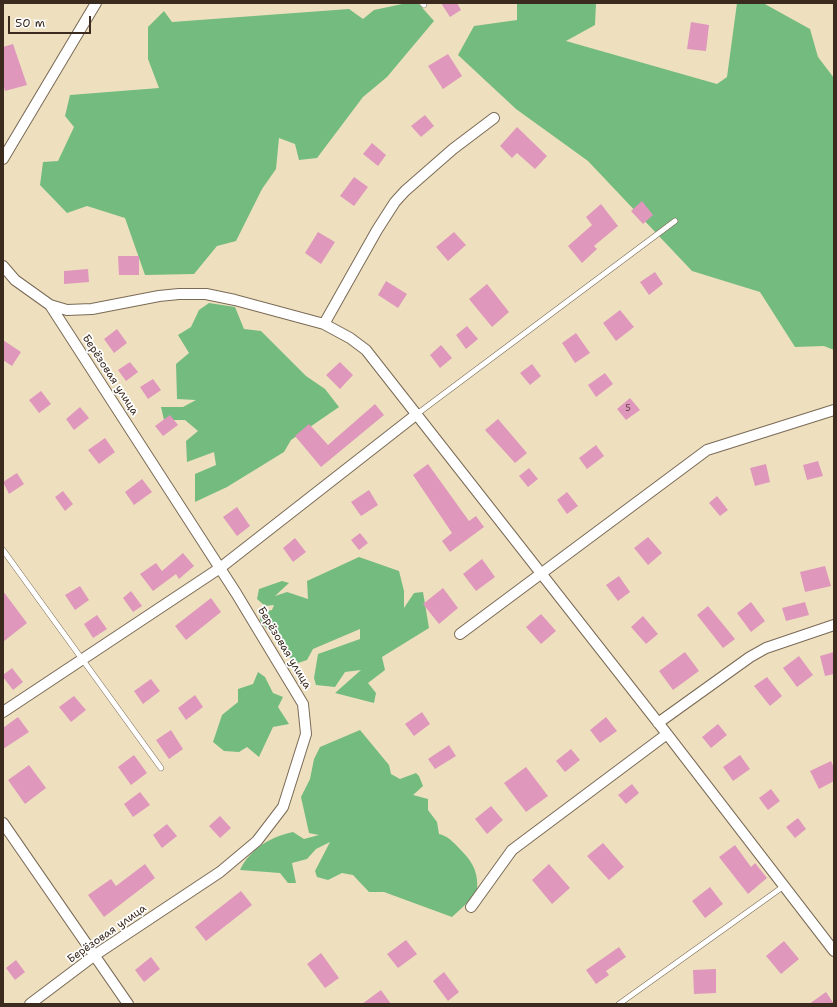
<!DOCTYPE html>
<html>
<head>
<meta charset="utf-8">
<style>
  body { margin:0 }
  #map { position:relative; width:837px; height:1007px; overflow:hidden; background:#eee0bf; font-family:"Shantell Sans",sans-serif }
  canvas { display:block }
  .frame { position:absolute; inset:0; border:4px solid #3b2a1e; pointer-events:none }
  .scale { position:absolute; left:8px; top:16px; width:83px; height:18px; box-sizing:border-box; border:2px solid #3b2a1e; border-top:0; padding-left:5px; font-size:12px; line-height:14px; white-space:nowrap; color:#3b2a1e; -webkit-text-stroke:3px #fff; paint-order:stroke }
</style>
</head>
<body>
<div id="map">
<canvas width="837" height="1007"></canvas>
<div class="frame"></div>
<div class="scale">50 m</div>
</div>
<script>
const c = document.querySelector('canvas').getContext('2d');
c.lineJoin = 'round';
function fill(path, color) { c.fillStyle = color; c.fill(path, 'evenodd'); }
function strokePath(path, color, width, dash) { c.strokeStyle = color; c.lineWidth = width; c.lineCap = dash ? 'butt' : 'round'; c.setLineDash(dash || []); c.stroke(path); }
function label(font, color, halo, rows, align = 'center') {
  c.font = font + ' "Shantell Sans",sans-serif'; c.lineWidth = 3.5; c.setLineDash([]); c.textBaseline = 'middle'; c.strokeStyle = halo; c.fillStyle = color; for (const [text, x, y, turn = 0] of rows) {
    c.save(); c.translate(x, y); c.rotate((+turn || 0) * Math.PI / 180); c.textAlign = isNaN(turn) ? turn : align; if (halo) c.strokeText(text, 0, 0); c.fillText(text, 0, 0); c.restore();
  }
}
fill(new Path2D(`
  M407,3H418L434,21L387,77L363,97L317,158L299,160L295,144L279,138L276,169L262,189L236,241L217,246L194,274L145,275L125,218L87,206L67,213L40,185L43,162L58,161L74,127L65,116L70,95L159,88L148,59V27L164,11L172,22L349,9L363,19L374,10Z
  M517,3H596L595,25L566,41L717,84L727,77L737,3H763L810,29L818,57L834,78V350L824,346L795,347L760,292L692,271L588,161L516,109L458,55L474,26L517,20Z
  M209,303L235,307L244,329L261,331L306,376L325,389L339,407L291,440L284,452L227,487L195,502V474L216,465L214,452L187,462L186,441L198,431L185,420H164L161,407H183L196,400L177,399L176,364L189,353L178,335L191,327L199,310Z
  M359,557L399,571L404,591V608L414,593L423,592L429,628L382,657L385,670L368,683L376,693L374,703L335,693L361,670L345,672L335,687L316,685L314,678L318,654L360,639V629L313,649L307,660L295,664L260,620L261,612L272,610L274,605L265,606L257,599L259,589L282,581L289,583L275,596L287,592L308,599L307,581Z
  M258,672L265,677L273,693L283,697L278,707L289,724L273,727L259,757L247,747L239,752L224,751L213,742L222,715L238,702V689L253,684Z
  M360,730L389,765L391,774L400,779L416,773L419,776L423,786L413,795L428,799V810L437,822L439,834C447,836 451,840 457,846C473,862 479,871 477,894L452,917L384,892H369L353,875L342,873L328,880L317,877L315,871L330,842L316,849L307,859L292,863L296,883H288L280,873L240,870C250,849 270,837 293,832L304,839L319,835L309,833L301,797L310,779L314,759L320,747Z`), '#74bb80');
fill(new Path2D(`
  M441,3H457L461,10L450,17Z
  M691,22L709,25L706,51L687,49Z
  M13,44L27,85L5,91L3,83V47Z
  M448,54L462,76L443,89L428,66Z
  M425,115L434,126L421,137L411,126Z
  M517,127L547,156L535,169L517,153L512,158L500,146Z
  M372,143L386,155L378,166L363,154Z
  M354,177L368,187L354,206L340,196Z
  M642,201L653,215L643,224L631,211Z
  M601,204L618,226L594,246L597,249L582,263L568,246L592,225L586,217Z
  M318,232L335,242L321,264L305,253Z
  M454,232L466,245L448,261L436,247Z
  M118,256H139V275H119Z
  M88,269L89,282L64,284V271Z
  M655,272L663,284L649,295L640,282Z
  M386,281L407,294L398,308L378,295Z
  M487,284L509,312L492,327L469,299Z
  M620,310L634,327L616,341L603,323Z
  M467,326L478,339L466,349L456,335Z
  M117,329L127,343L114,353L104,339Z
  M576,333L590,353L575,363L562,343Z
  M3,340L21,352L12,366L3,360Z
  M441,345L452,358L440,368L430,355Z
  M130,362L138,372L126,381L118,370Z
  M340,362L353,375L340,389L326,375Z
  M532,364L541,376L530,385L520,373Z
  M605,373L613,384L596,397L588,385Z
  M153,379L161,390L148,399L140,387Z
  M41,391L51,404L39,413L29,400Z
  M630,398L640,410L626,420L617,409Z
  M375,404L384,415L321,467L295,436L309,424L328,445Z
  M80,407L89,418L74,430L66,419Z
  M170,415L178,425L163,436L155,426Z
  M498,419L527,453L515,463L485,430Z
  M105,438L115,452L99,464L88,450Z
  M596,445L604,456L587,469L579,458Z
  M818,461L823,476L807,480L803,465Z
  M428,464L469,521L476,516L484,527L450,552L442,541L452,533L413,475Z
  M766,464L770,482L755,486L750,468Z
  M529,468L538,479L528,487L519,476Z
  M17,473L24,484L9,494L3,482Z
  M142,479L152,492L134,505L125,492Z
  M369,490L378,505L361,516L351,502Z
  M63,491L73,504L65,511L55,497Z
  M567,492L578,506L567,514L557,500Z
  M717,496L728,510L720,516L709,503Z
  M237,507L250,526L237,536L223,517Z
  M360,533L368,543L359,550L351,540Z
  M648,537L662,553L648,565L634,548Z
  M295,538L306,552L293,562L283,548Z
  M183,553L194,566L179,579L176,574L153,591L140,574L156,563L162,571Z
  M482,559L495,577L476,591L463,574Z
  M825,566L831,586L805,592L800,572Z
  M619,576L630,592L618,601L606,585Z
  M80,586L89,600L75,610L65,595Z
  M443,588L458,608L439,624L423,604Z
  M3,591L27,623L3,642Z
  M131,591L142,606L133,612L123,598Z
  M211,598L221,612L186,640L175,626Z
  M751,602L765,621L751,632L737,613Z
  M805,602L809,615L786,621L782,608Z
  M708,606L735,639L723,648L697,615Z
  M541,614L556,631L541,644L526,627Z
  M97,615L107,629L93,638L84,624Z
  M643,616L658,634L646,644L631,627Z
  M685,652L699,671L673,690L659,671Z
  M834,652V674L825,676L820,656Z
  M799,656L813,675L797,687L783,668Z
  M12,668L23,682L13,690L3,677V675Z
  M767,677L782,696L770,706L754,686Z
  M151,679L160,691L143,704L134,691Z
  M195,695L203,707L186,720L178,708Z
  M74,696L86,710L71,722L59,707Z
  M422,712L430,724L414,736L405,724Z
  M18,717L29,732L3,749V728Z
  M606,717L617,731L600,743L590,730Z
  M718,724L727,735L711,748L702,737Z
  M171,730L183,749L169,759L156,740Z
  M449,745L456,756L435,769L428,759Z
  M571,749L580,760L565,772L556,761Z
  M134,755L147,773L131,785L118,767Z
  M740,755L750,769L733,781L723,767Z
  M831,761L834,768V781L819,789L810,771Z
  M29,765L46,788L25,804L8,780Z
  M526,767L548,796L526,812L504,783Z
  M632,784L639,793L626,804L618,795Z
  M771,789L780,801L768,810L759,798Z
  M140,792L150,805L133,817L124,804Z
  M491,806L503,820L487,834L475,819Z
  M220,816L231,828L220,838L209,826Z
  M798,818L806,829L795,838L786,827Z
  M167,824L177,836L162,848L153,835Z
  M603,843L624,867L609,880L587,856Z
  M735,845L751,867L755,863L767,878L748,894L719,857Z
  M145,864L155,878L104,917L88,895L111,879L116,886Z
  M549,864L570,888L552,904L532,880Z
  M710,887L723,904L705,918L692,901Z
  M241,891L252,905L206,941L195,927Z
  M406,940L417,954L398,968L387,954Z
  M784,941L799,959L781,974L766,956Z
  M619,947L626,957L606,971L609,975L596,984L586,970Z
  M321,953L339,978L325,988L307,964Z
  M151,957L160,969L144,982L135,970Z
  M16,960L25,972L15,980L6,968Z
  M716,969V993L694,994L693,970Z
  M444,972L459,992L448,1001L433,981Z
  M381,990L391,1004H362Z
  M826,992L834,1004H809Z`), '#df97bc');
const service = new Path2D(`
  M422,3L424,5
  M417,414L675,221
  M3,550L161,768
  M619,1004L784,886`);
const minor = new Path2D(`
  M3,159L96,3
  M3,266L15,280L50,305L67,310L92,309L159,296L179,294H206L235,300L324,324L350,338L366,350L667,734L834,951
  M324,324L377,230L395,202L405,191L453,149L494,118
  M460,634L707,450L834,410
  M3,712L220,568L417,414
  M658,723L750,657L766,648L834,625
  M3,823L128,1004
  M471,907L512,850L667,734
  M30,1004L95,955L220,872L257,841L283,807L306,734L303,704L236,593L50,305`);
strokePath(service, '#7a6a56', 6);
strokePath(minor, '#7a6a56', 12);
strokePath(service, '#fff', 5);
strokePath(minor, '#fff', 10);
label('9px', '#644546', null, [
  ["5",628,409]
]);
label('11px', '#3b2a1e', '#fff', [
  ["Берёзовая улица",110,375,57],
  ["Берёзовая улица",284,648,59],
  ["Берёзовая улица",107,934,-35]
]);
</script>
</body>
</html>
